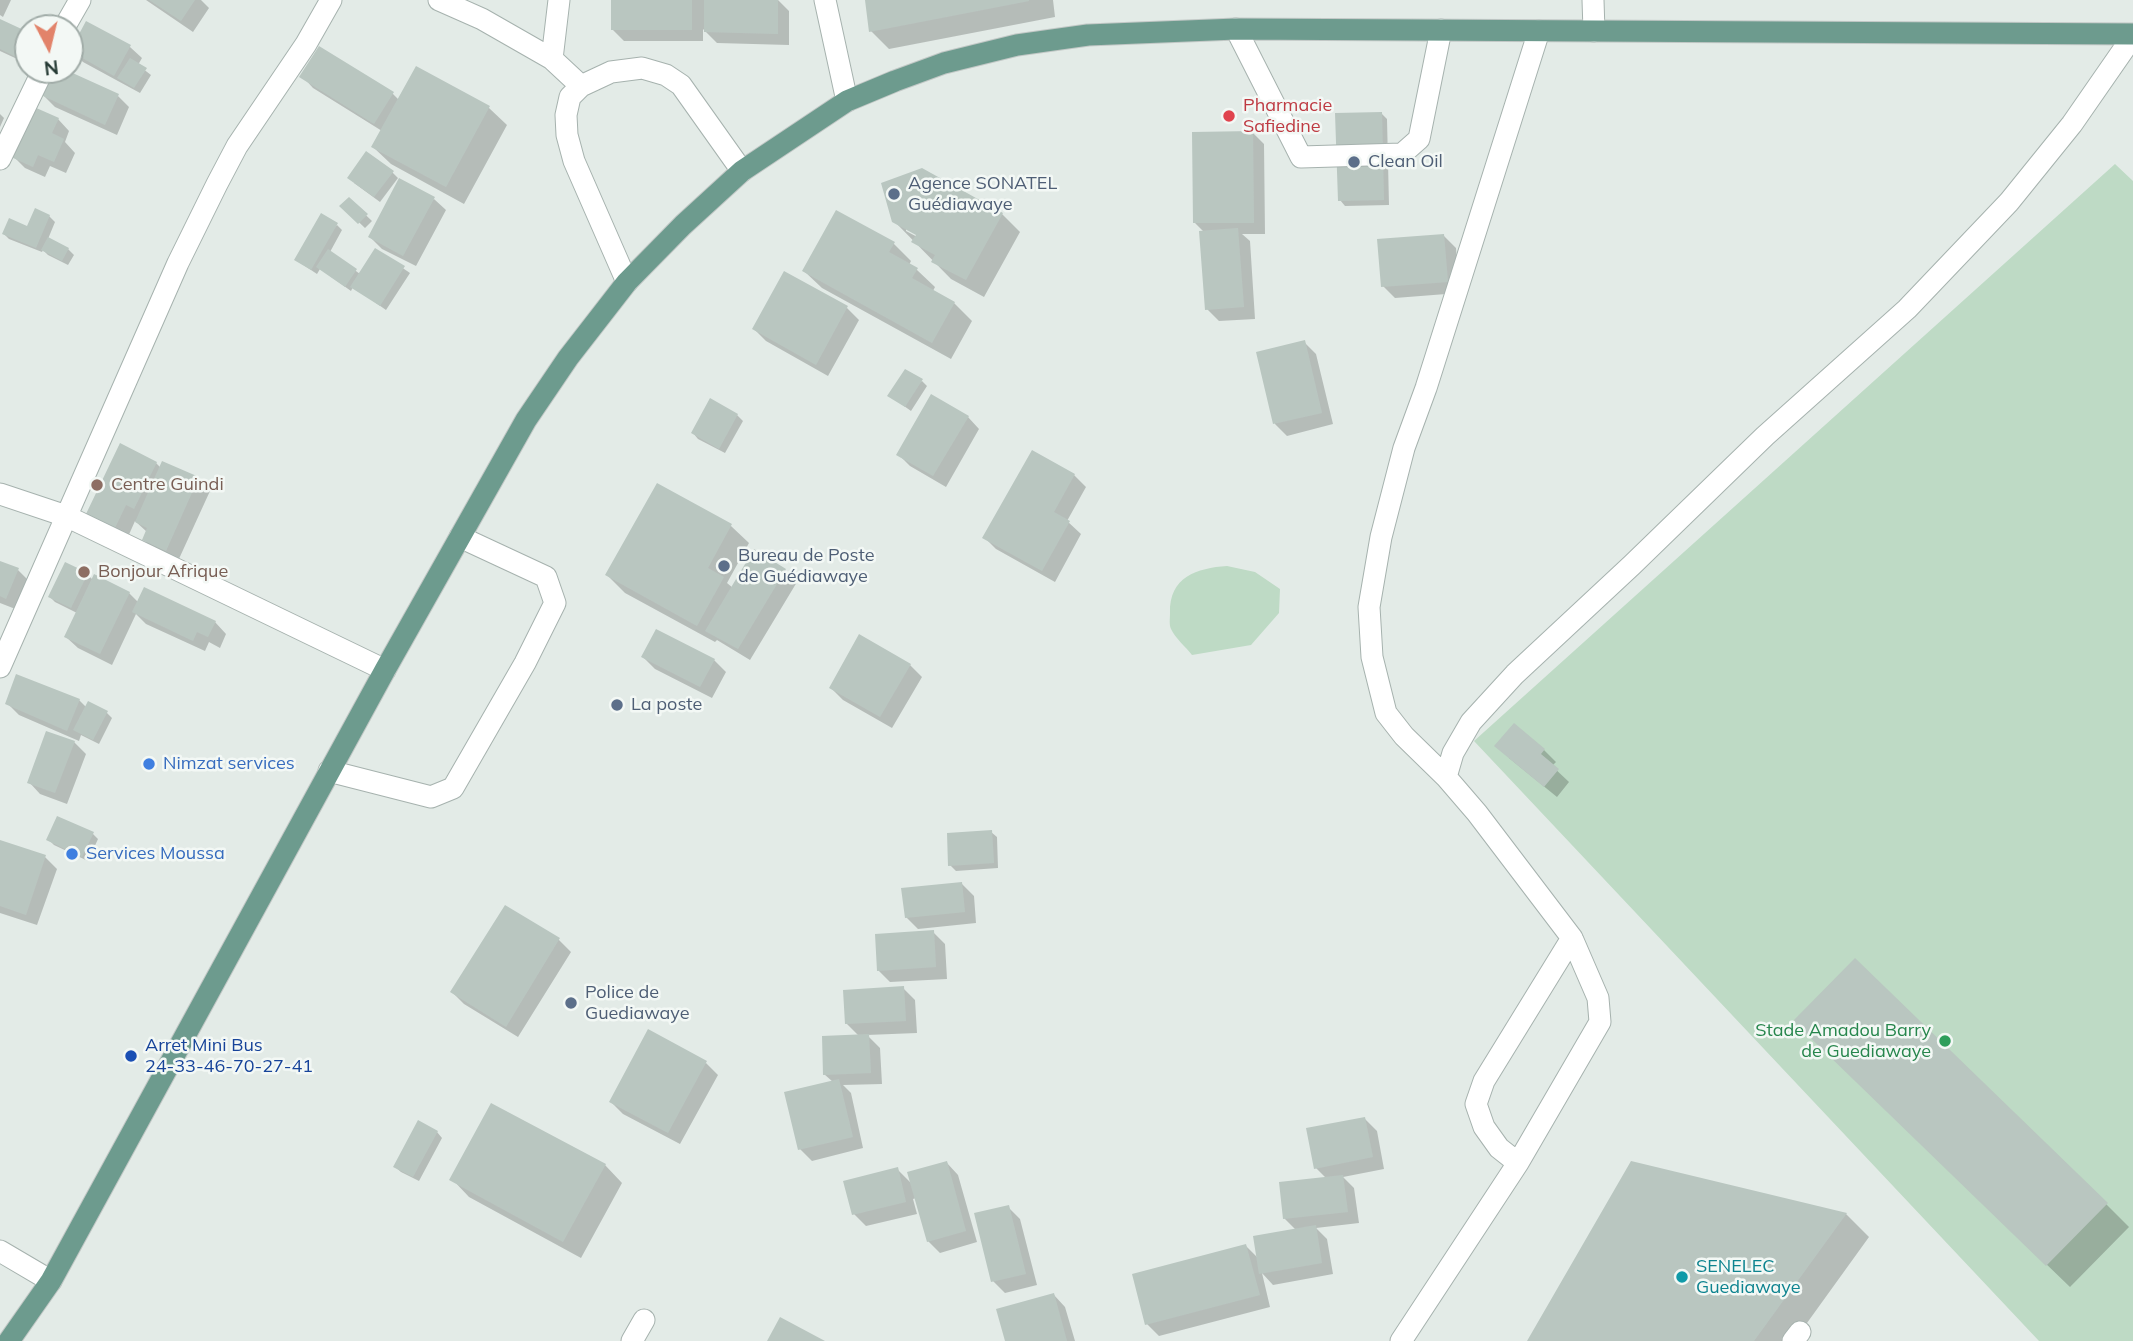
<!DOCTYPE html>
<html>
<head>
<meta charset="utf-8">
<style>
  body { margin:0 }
  #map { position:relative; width:2133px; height:1341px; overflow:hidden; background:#e3ebe7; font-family:Mulish,sans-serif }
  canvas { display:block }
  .north { position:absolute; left:14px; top:14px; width:70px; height:70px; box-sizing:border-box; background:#f3f8f5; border:2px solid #a1aca8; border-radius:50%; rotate:173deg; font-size:19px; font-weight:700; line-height:28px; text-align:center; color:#253a34 }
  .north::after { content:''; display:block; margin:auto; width:24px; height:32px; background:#e2836a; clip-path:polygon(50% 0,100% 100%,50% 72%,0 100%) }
</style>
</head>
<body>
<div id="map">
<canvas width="2133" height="1341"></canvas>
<div class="north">N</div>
</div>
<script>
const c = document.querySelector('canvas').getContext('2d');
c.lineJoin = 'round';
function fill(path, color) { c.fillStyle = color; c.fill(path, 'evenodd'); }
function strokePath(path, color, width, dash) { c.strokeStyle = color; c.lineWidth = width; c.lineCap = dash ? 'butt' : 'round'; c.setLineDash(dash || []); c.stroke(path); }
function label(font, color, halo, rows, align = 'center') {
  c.font = font + ' Mulish,sans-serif'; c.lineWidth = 5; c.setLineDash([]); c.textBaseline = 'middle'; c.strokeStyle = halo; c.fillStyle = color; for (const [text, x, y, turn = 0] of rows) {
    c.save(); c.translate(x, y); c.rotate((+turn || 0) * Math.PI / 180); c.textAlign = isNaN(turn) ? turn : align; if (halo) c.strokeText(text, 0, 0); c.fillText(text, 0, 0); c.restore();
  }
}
fill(new Path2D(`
  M2115,164L2133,181V1341H2039L1474,741Z
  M1227,566L1255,572L1280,589L1279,613L1251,645L1192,655C1186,647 1175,638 1171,629C1169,625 1170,618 1170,613C1169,577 1197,568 1227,566Z`), '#bedac5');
fill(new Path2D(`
  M0,0H11L3,17L0,15Z
  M146,0H201L209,8L193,32Z
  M612,0H778L789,11V45L717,43L703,29V41H624L612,29Z
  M866,0H1053L1055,17L889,49L871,31Z
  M0,21L28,34V64L0,51Z
  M130,47L142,58L138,65L151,75L140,93L83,62L71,50Z
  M320,49L393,94L399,100L416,68L489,108L507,125L464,204L391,164L373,147L382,131L313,88L302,76Z
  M54,70H62L117,95L129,107L117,135L55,107L43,95Z
  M0,114L4,118L0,127Z
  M1382,114L1387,119L1389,205L1345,206L1340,200Z
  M58,119L69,131L65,142L75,153L66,173L50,166L45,177L25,168L13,156Z
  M1252,132L1264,144L1265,234H1242L1250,241L1255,319L1219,321L1207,309L1204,232L1195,223Z
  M922,170L1002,214L1020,232L984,297L951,279L894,221ZM906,228L924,237L923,240L906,231Z
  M392,172L398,178L380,202L354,183Z
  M349,199L372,221L365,228L342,206Z
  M434,199L446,210L416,266L382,249L370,237Z
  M49,216L55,222L48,239L68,249L74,255L68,265L48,255L43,250L42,252L9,239L4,234L28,229Z
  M337,225L342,230L330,252L360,274L376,250L410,273L386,310L353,287L351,291L320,269L317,274L296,260Z
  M1444,236L1456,248L1459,293L1395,298L1383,286Z
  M893,243L911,261L909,265L917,270L935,287L933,291L954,303L972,321L951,359L822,288L804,271Z
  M847,308L859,320L828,376L766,341L754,329Z
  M1304,342L1316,354L1333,424L1287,436L1275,424L1258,353Z
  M922,381L927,386L911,411L890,396Z
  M711,401L737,415L743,421L725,453L698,439L693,433Z
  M968,417L979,429L946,487L910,466L898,454Z
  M156,463L161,468L163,463L198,479L210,491L178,561L155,551L144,540L147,532L135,521L127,539L100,526Z
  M1074,475L1086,487L1067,521L1081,534L1055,582L996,549L985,538Z
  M657,485L731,526L749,543L727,583L733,588L785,570L797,582L750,660L717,640L715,642L625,593L607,575Z
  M0,563L18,570L29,581L18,610L0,603Z
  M87,574L93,580L129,593L139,603L215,622L226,634L220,648L209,642L205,651L146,624L136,614L112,665L78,648L66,637L77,613L55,602L50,597Z
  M643,657L714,660L726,672L712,698L655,669Z
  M910,665L922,677L892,728L843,700L831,688Z
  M79,700L87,708L107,713L112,718L99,744L81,735L79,741L19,715L7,703Z
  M74,742L86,754L67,804L40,794L29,782Z
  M1544,750L1556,762L1552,766L1569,782L1557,797L1509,758Z
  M991,832L997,837L998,868L956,871L950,865Z
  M93,834L98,839L88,861L54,845L48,839Z
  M0,842L45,857L57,869L37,925L0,913Z
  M962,884L974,896L976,923L918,929L906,917Z
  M505,907L559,940L571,952L518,1037L464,1004L452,992Z
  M933,932L945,944L947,979L890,982L878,970Z
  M903,988L915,1000L917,1033L867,1035L880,1048L882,1084L843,1085L851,1093L863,1148L812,1161L800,1149L833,1082L824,1074L859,1036L846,1023Z
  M1818,1044L2106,1204L2129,1227L2070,1287Z
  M706,1063L718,1075L680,1144L623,1114L611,1102Z
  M1365,1119L1377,1131L1384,1169L1343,1177L1354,1188L1359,1223L1316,1228L1327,1239L1333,1274L1273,1285L1262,1273L1270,1307L1159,1336L1147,1324L1246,1246L1259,1259L1296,1230L1284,1218L1326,1178L1316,1168Z
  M437,1132L442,1138L419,1181L401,1172L395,1167Z
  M947,1163L958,1175L977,1242L940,1253L928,1241L916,1198L913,1199L917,1214L866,1226L854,1214L897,1169L912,1184Z
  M1631,1163L1846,1214L1869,1237L1794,1341H1529Z
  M605,1165L622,1183L581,1258L469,1197L452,1179Z
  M1008,1207L1020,1219L1037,1285L1005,1293L993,1281Z
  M1054,1295L1065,1307L1075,1341H1007Z`), '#0003');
fill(new Path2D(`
  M149,0H195L181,21Z
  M611,0H692V30H611Z
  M704,0H778V34L704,32Z
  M865,0H1029V1L869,32Z
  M0,19L28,32L26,62L0,49Z
  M86,21L131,45L114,76L70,51Z
  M319,46L394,92L374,124L299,77Z
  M130,58L147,68L134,88L117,78Z
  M416,66L490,106L446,187L371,147Z
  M52,70H66L119,94L105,125L41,95Z
  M34,107L59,118L52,133L64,139L54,162L38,155L33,167L11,157Z
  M1382,112L1384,200L1338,201L1335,113Z
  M1253,131L1254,223H1193L1192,132Z
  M366,151L394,171L374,197L347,178Z
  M922,168L1003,213L966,280L931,262L935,255L911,242L916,235L892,222L881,183Z
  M399,178L435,197L403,256L368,237Z
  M349,197L368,214L358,224L339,206Z
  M35,208L50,215L36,248L2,234L9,218L27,226Z
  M836,210L895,242L889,252L918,268L912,278L955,302L932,343L802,271Z
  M321,213L338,223L311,270L294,260Z
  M1238,228L1244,307L1205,310L1199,231Z
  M1444,234L1448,282L1381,287L1377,239Z
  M48,237L69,248L62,261L41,250Z
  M375,248L405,266L380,306L350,287Z
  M328,249L357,269L345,287L316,267Z
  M784,271L848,306L816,365L752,329Z
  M1305,340L1322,413L1273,424L1256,352Z
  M905,369L923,379L905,407L887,396Z
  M931,394L969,416L933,476L896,455Z
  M710,398L738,414L719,449L691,433Z
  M120,443L157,462L134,509L126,505L115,528L86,514Z
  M1032,450L1075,474L1054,512L1070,521L1042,571L982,538Z
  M162,461L199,477L166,551L142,540L147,528L135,522Z
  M657,483L732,524L708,568L724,577L697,626L605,575Z
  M754,549L786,569L738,649L705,631Z
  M0,561L19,568L6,599L0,596Z
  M65,562L88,573L71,608L48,597Z
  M94,574L130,592L100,654L64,637Z
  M144,587L216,621L208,637L197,632L193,641L132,612Z
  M656,629L715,659L700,687L641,657Z
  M859,634L911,664L880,717L829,688Z
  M16,674L80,699L67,731L5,704Z
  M88,701L108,711L93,740L73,730Z
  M1514,723L1545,749L1541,754L1559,769L1544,787L1494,746Z
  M46,731L75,741L55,793L27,783Z
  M57,816L94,832L82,857L46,840Z
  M992,830L994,863L948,866L947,833Z
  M0,840L46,855L26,915L0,906Z
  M962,882L965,912L905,918L901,888Z
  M505,905L560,938L506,1027L450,992Z
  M934,930L936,967L877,971L875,934Z
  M1855,958L2108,1203L2046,1266L1793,1021Z
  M904,986L906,1021L845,1024L843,990Z
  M648,1029L707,1061L668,1133L609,1102Z
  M869,1034L871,1073L823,1075L822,1036Z
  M839,1079L853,1137L798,1150L784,1092Z
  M491,1103L606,1164L563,1242L449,1180Z
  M1365,1117L1373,1157L1314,1169L1306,1128Z
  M418,1120L438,1131L413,1177L393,1167Z
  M947,1161L966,1231L927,1242L907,1172Z
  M1631,1161L1847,1213L1754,1341H1527Z
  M898,1167L906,1202L852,1215L843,1181Z
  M1343,1175L1348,1212L1283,1219L1279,1182Z
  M1009,1205L1026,1274L991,1282L974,1213Z
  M1316,1225L1322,1263L1259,1274L1253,1236Z
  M1246,1244L1260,1295L1145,1325L1132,1274Z
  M1054,1293L1067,1341H1005L996,1309Z
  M780,1317L825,1341H767Z`), '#b9c6c0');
const minor = new Path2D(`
  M439,0L482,19L552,59L581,86
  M825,0L847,101
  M1593,0L1594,31
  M64,28L80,0
  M1236,29L1301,157L1402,154L1419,139L1441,30
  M552,59L559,0
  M0,159L43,70
  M627,282L574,161L567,135L566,115L570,97L581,86L611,72L642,68L666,75L681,85L742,171
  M0,494L66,516L385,670
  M0,667L178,263L217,184L237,146L306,44L331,0
  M329,771L431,797L453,788L525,663L555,603L546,577L460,537
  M1446,777L1453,753L1471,722L1515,674L1632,565L1765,436L1907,309L2009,202L2072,124L2133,36
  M1518,1163L1499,1148L1484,1127L1476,1104L1484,1081L1572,938L1477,813L1446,777L1404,736L1386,713L1372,657L1369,607L1381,537L1404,448L1426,388L1539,31
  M0,1251L51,1281
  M632,1341L644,1320
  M1401,1341L1518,1163L1600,1022L1598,998L1572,938
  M1793,1341L1800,1332`);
const major = new Path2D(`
  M9,1341L51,1281L385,670L526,420L568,358L627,282L683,225L742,171L847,101L895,81L944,63L1017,45L1088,35L1236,29L2133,34`);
strokePath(minor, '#a6b2ae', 23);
strokePath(major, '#c2c8c6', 23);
strokePath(minor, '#fff', 21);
strokePath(major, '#6d9b8e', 21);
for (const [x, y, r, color] of [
  [1229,116,7,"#e0444e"],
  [1354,162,7,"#5c6f8a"],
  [894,194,7,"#5c6f8a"],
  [97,485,7,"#8d6e63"],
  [724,566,7,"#5c6f8a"],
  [84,572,7,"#8d6e63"],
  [617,705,7,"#5c6f8a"],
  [149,764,7,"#3f7fe0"],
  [72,854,7,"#3f7fe0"],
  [571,1003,7,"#5c6f8a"],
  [1945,1041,7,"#2e9e5b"],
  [131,1056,7,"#1a4fb4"],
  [1682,1277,7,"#0f9aa8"]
]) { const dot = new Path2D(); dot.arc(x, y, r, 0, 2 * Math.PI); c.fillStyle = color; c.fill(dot); strokePath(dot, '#f3f8f5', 2.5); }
label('18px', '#be3a42', '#f3f8f5', [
  ["Pharmacie",1243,106],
  ["Safiedine",1243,127]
], 'left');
label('18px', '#4e5e75', '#f3f8f5', [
  ["Clean Oil",1368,162],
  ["Agence SONATEL",908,184],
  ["Guédiawaye",908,205],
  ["Bureau de Poste",738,556],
  ["de Guédiawaye",738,577],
  ["La poste",631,705],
  ["Police de",585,993],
  ["Guediawaye",585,1014]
], 'left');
label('18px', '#785e54', '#f3f8f5', [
  ["Centre Guindi",111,485],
  ["Bonjour Afrique",98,572]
], 'left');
label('18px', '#366cbe', '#f3f8f5', [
  ["Nimzat services",163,764],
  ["Services Moussa",86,854]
], 'left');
label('18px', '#27864d', '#f3f8f5', [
  ["Stade Amadou Barry",1931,1031],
  ["de Guediawaye",1931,1052]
], 'right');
label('18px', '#164399', '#f3f8f5', [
  ["Arret Mini Bus",145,1046],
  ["24-33-46-70-27-41",145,1067]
], 'left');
label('18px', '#0d838f', '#f3f8f5', [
  ["SENELEC",1696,1267],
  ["Guediawaye",1696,1288]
], 'left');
</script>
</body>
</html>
